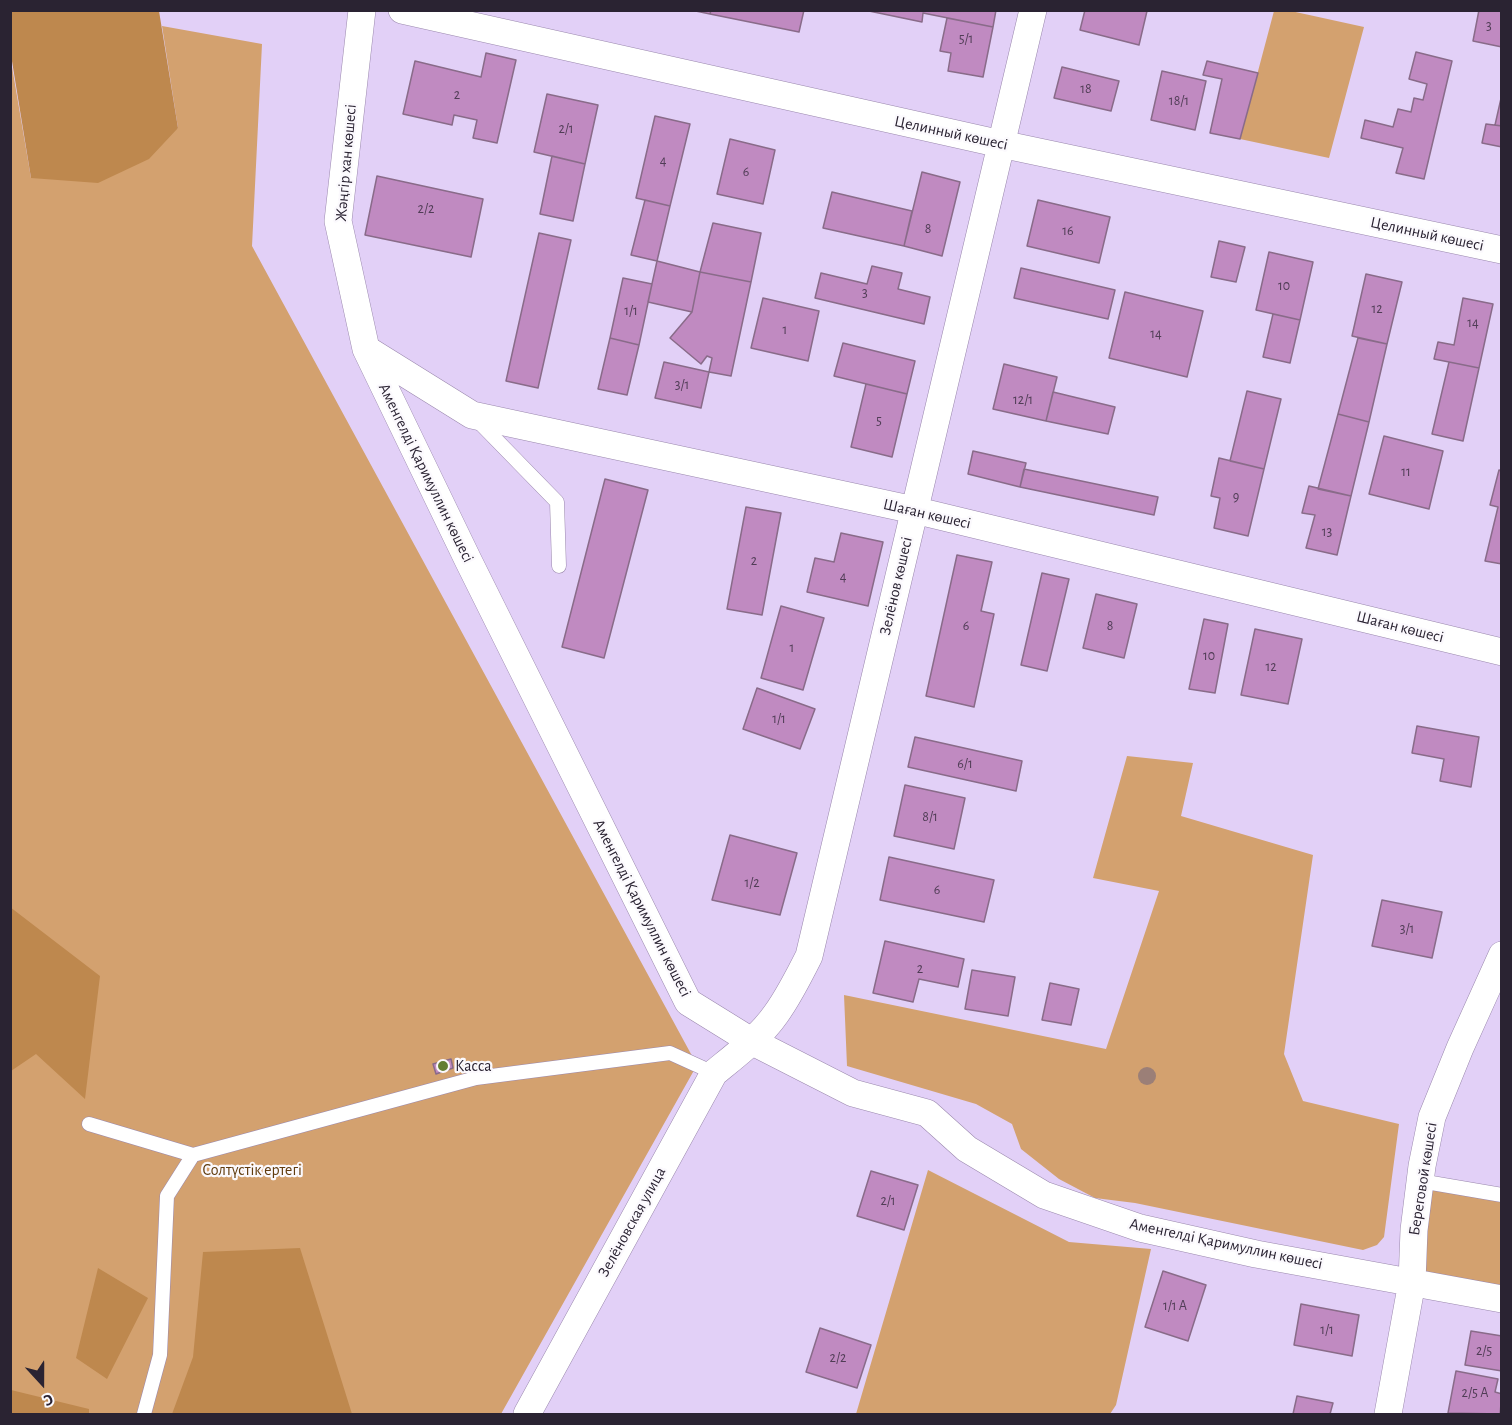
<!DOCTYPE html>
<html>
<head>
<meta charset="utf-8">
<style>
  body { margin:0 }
  #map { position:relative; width:1512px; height:1425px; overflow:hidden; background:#e2d0f7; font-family:"Alegreya Sans",sans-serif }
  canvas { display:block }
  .frame { position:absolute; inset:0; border:12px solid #2a2332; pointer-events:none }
  .north { position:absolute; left:12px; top:1353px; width:60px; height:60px; -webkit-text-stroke:4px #fbf9fd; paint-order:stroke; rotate:159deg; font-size:16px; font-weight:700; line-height:24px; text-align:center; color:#2a2332 }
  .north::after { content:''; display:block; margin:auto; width:21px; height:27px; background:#2a2332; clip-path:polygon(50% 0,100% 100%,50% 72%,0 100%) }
</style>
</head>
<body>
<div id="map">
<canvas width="1512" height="1425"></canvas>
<div class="frame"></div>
<div class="north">С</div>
</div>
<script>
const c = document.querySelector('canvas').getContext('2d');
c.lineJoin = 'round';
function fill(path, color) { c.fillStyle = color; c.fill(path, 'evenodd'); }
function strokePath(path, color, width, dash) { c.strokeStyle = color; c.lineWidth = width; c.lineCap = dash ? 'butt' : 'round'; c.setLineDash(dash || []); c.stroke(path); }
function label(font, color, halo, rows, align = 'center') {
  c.font = font + ' "Alegreya Sans",sans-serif'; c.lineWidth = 4.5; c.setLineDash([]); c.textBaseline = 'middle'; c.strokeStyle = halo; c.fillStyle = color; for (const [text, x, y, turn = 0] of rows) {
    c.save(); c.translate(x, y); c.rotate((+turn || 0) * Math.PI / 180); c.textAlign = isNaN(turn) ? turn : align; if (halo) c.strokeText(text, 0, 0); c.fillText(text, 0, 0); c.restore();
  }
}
fill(new Path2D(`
  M1274,11H1291L1364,27L1329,158L1240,139Z
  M162,26L262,44L252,246L697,1065L501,1414H11L10,55L31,178L178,128Z
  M1127,756L1193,763L1181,816L1313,855L1284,1054L1303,1101L1399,1124L1384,1237L1377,1245L1363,1250L1135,1203L1095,1198L1059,1179L1021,1149L1012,1124L976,1104L847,1066L844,995L1106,1049L1159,891L1093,878Z
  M928,1170L1069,1242L1151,1249L1116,1405L1110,1414H856Z
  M1420,1181L1501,1195V1299L1412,1282Z`), '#d3a16f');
fill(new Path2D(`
  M10,11H159L178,128L149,159L98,183L31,178L11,55Z
  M10,907L100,976L85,1099L36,1054L11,1071Z
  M300,1248L352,1414H172L193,1357L203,1252Z
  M98,1268L148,1298L107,1379L76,1358Z
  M11,1390L89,1409V1414H11Z`), '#be884e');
const building = new Path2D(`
  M691,10H711L710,14Z
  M711,10H804L799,32L710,14Z
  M996,10L993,27L923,13L922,22L869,11Z
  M1085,10L1147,11L1139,45L1080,30Z
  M1479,10H1502V47L1473,41Z
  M947,18L993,27L983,77L948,71L951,53L940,51Z
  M1416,52L1452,61L1424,179L1396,173L1403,148L1361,138L1365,120L1393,127L1398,109L1411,112L1414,98L1423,100L1427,84L1409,79Z
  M486,53L516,60L497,143L473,138L477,120L454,115L452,125L403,114L415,61L481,77Z
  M1207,61L1258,73L1240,139L1210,133L1222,79L1203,75Z
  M1062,67L1119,81L1111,111L1054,98Z
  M1162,71L1206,81L1195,130L1151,120Z
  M547,94L598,105L585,164L534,152Z
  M1502,94V126L1495,125Z
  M655,116L690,124L670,206L636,198Z
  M1486,124L1502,126V147L1482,143Z
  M730,139L775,150L763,204L717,194Z
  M552,156L585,164L573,221L540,214Z
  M922,172L960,182L942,256L904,246Z
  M377,176L483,199L471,257L365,235Z
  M832,192L912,211L904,246L823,228Z
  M645,200L670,206L657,261L631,255Z
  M1038,200L1110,217L1099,263L1027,246Z
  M713,223L761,233L751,282L700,272Z
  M539,233L571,240L538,388L506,381Z
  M1219,241L1245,247L1236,282L1211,277Z
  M1269,252L1313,262L1300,320L1256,310Z
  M657,261L700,272L692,312L648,302Z
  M872,266L902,273L898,289L930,297L924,324L815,298L821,273L867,284Z
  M1021,268L1115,290L1108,319L1014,298Z
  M700,272L751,282L731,376L709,372L712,358L707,356L701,364L670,338L692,312Z
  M1366,274L1402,282L1387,344L1352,336Z
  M623,278L652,284L639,345L610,338Z
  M1125,292L1203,311L1187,377L1109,358Z
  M763,298L819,311L808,361L751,348Z
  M1463,298L1493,304L1479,368L1434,359L1438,342L1454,345Z
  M1273,314L1300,320L1290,363L1263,357Z
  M610,338L639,345L627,395L598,389Z
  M1358,338L1387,344L1369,422L1338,414Z
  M843,343L915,361L907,394L834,376Z
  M664,362L709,372L701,408L655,398Z
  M1449,362L1479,368L1463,441L1432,434Z
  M1004,364L1057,377L1046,421L993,409Z
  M866,384L907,394L892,457L851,447Z
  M1247,391L1281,399L1264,469L1230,461Z
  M1053,392L1115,407L1108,434L1046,421Z
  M1338,414L1369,422L1351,496L1318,489Z
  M1384,436L1443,451L1429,509L1369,494Z
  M973,451L1026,463L1020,487L968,474Z
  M1219,458L1264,469L1248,536L1214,528L1220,498L1211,496Z
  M1024,469L1158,497L1154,515L1020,487Z
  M1499,470L1502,471V564L1485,561L1498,507L1490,505Z
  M605,479L648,490L604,658L562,647Z
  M1309,486L1351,496L1337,555L1306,548L1315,515L1302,513Z
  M746,507L781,513L762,615L727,609Z
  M841,533L883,542L868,606L807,592L815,558L834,562Z
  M957,555L992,562L981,611L994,614L974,707L926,696Z
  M1042,573L1069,579L1047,671L1021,665Z
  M1096,594L1137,604L1124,658L1083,648Z
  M781,606L824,618L803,690L761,678Z
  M1204,619L1228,624L1215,693L1189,689Z
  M1255,629L1302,639L1288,704L1241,695Z
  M757,688L815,709L800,749L743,729Z
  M1417,726L1479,737L1471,787L1440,781L1444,759L1412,753Z
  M915,737L1022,761L1016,791L908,767Z
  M905,785L965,798L954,849L894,836Z
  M730,835L797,853L780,915L712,900Z
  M889,857L994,880L984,922L880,900Z
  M1382,900L1442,912L1432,958L1372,946Z
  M885,941L964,959L958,987L919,979L913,1002L873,993Z
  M972,970L1015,977L1008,1016L965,1009Z
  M1050,983L1079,989L1071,1025L1042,1020Z
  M451,1059L453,1068L436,1074L433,1064Z
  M871,1171L918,1185L904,1230L857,1216Z
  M1163,1271L1206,1285L1188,1341L1145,1327Z
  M1301,1304L1359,1315L1352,1356L1294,1345Z
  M820,1328L871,1345L857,1388L806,1372Z
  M1471,1331L1502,1336V1371L1465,1365Z
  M1456,1371L1498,1379L1495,1392L1502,1394L1500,1414L1448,1413Z
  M1297,1396L1333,1403L1330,1414H1293Z`);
fill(building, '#c08ac1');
strokePath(building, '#896b89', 1.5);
const service = new Path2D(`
  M478,421L557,502L559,566
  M89,1124L193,1155L476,1078L670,1053L714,1073
  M1420,1181L1502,1195
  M144,1414L160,1355L167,1196L193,1155`);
const minor = new Path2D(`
  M362,10L338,221L366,349L468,560L688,1002L751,1041L853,1093L927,1113L967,1149L1044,1195L1140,1228L1256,1254L1502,1299
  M402,10L1001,144L1502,250
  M366,349L472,415L914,510L1502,652
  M527,1414L714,1073C736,1055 760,1037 776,1014C789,996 799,976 809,956L1033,10
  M1388,1414L1412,1282L1414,1230L1422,1166L1432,1117L1460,1048L1502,955`);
strokePath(service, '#9a88ad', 15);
strokePath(minor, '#9a88ad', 28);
strokePath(service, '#fff', 14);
strokePath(minor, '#fff', 27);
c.fillStyle = '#9b7f77';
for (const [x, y] of [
  [1147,1076]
]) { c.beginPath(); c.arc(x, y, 9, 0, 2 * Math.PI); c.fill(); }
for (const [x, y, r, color] of [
  [443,1066,6,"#647f33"]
]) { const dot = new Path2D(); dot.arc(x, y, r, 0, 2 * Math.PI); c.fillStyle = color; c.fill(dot); strokePath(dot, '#fbf9fd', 2); }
label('14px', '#503d56', null, [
  ["3",1489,26],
  ["5/1",966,39],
  ["18",1086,89],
  ["2",457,95],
  ["18/1",1179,101],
  ["2/1",566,129],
  ["4",663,161],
  ["6",746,172],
  ["2/2",426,209],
  ["8",928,229],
  ["16",1068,231],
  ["10",1284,286],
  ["3",865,293],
  ["12",1377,309],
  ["1/1",631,311],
  ["14",1473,323],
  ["1",785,330],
  ["14",1156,334],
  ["3/1",682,385],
  ["12/1",1023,400],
  ["5",879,421],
  ["11",1406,472],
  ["9",1236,497],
  ["13",1327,532],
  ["2",754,561],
  ["4",843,577],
  ["6",966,626],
  ["8",1110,626],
  ["1",792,648],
  ["10",1209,656],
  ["12",1271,667],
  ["1/1",779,719],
  ["6/1",965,764],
  ["8/1",930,817],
  ["1/2",752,883],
  ["6",937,890],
  ["3/1",1407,929],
  ["2",920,969],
  ["2/1",888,1201],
  ["1/1 А",1175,1306],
  ["1/1",1327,1330],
  ["2/5",1484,1351],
  ["2/2",838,1358],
  ["2/5 А",1475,1393]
]);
label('16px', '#2a2332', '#fbf9fd', [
  ["Целинный көшесі",951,133,12],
  ["Жәңгір хан көшесі",346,163,-85],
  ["Целинный көшесі",1427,234,12],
  ["Аменгелді Қаримуллин көшесі",426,473,64],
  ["Шаған көшесі",927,514,13],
  ["Зелёнов көшесі",896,586,-77],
  ["Шаған көшесі",1400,627,14],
  ["Аменгелді Қаримуллин көшесі",642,908,63],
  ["Береговой көшесі",1423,1179,-81],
  ["Зелёновская улица",632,1222,-61],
  ["Аменгелді Қаримуллин көшесі",1226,1244,12]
]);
label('16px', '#2a2332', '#fbf9fd', [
  ["Касса",455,1066]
], 'left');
label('16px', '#613c0e', '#fbf9fd', [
  ["Солтүстік ертегі",252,1170]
]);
</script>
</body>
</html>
